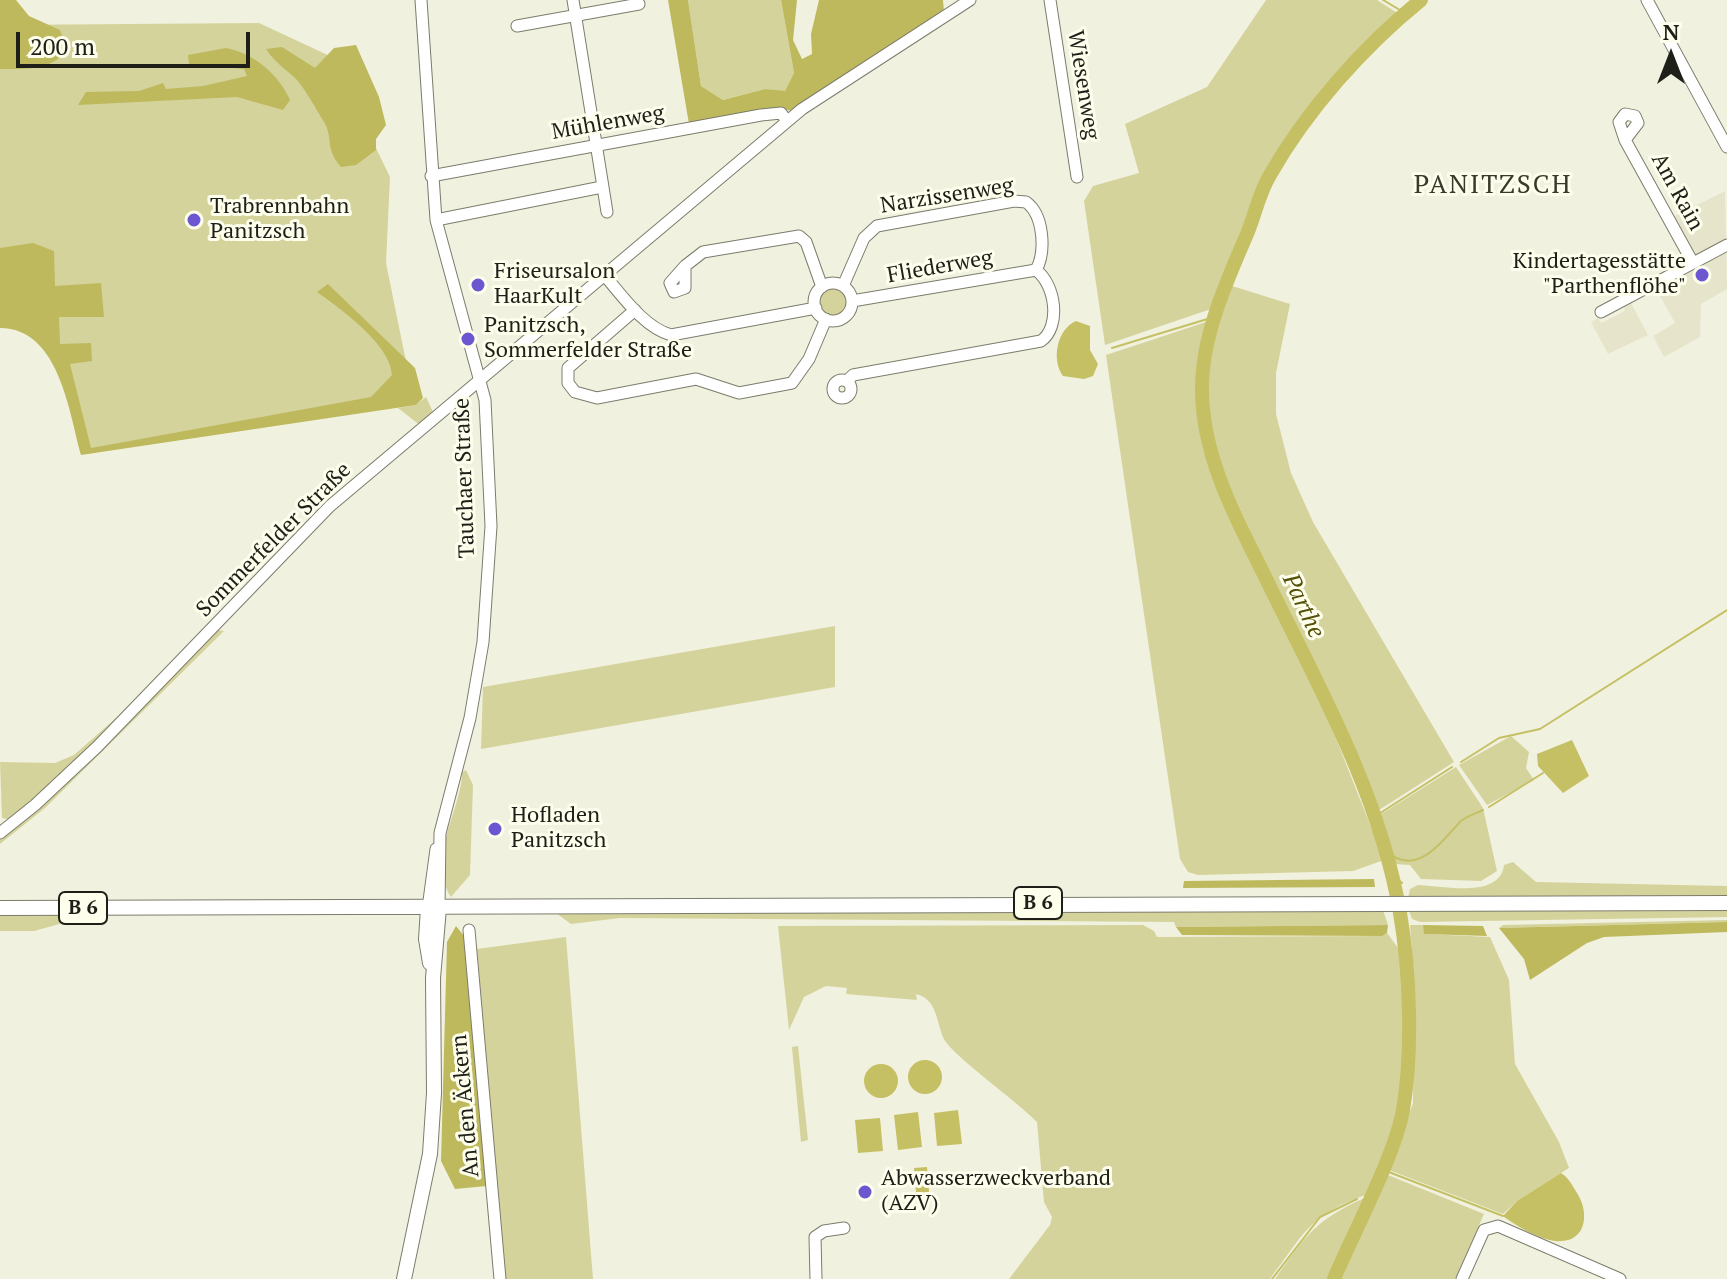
<!DOCTYPE html>
<html>
<head>
<meta charset="utf-8">
<style>
  body { margin:0 }
  #map { position:relative; width:1727px; height:1279px; overflow:hidden; background:#f1f1df; font-family:"PT Serif",serif }
  canvas { display:block }
  .north { position:absolute; left:1631px; top:16px; width:80px; height:80px; -webkit-text-stroke:6px #fefeec; paint-order:stroke; rotate:0deg; font-size:22px; font-weight:700; line-height:32px; text-align:center; color:#1f1f19 }
  .north::after { content:''; display:block; margin:auto; width:28px; height:36px; background:#1f1f19; clip-path:polygon(50% 0,100% 100%,50% 72%,0 100%) }
  .scale { position:absolute; left:16px; top:32px; width:234px; height:36px; box-sizing:border-box; border:4px solid #1f1f19; border-top:0; padding-left:10px; font-size:24px; line-height:28px; white-space:nowrap; color:#1f1f19; -webkit-text-stroke:6px #fefeec; paint-order:stroke }
</style>
</head>
<body>
<div id="map">
<canvas width="1727" height="1279"></canvas>
<div class="north">N</div>
<div class="scale">200 m</div>
</div>
<script>
const c = document.querySelector('canvas').getContext('2d');
c.lineJoin = 'round';
function fill(path, color) { c.fillStyle = color; c.fill(path, 'evenodd'); }
function strokePath(path, color, width, dash) { c.strokeStyle = color; c.lineWidth = width; c.lineCap = dash ? 'butt' : 'round'; c.setLineDash(dash || []); c.stroke(path); }
function label(font, color, halo, rows, align = 'center') {
  c.font = font + ' "PT Serif",serif'; c.lineWidth = 6; c.setLineDash([]); c.textBaseline = 'middle'; c.strokeStyle = halo; c.fillStyle = color; for (const [text, x, y, turn = 0] of rows) {
    c.save(); c.translate(x, y); c.rotate((+turn || 0) * Math.PI / 180); c.textAlign = isNaN(turn) ? turn : align; if (halo) c.strokeText(text, 0, 0); c.fillText(text, 0, 0); c.restore();
  }
}
fill(new Path2D(`
  M1725,191L1727,289L1701,304L1700,337L1664,357L1653,336L1675,323L1655,287L1699,263L1673,217Z
  M1630,301L1648,335L1608,354L1591,322L1598,318L1601,323L1625,311L1623,305Z`), '#e6e5cc');
fill(new Path2D(`
  M688,0H781L794,73L785,92L765,89L723,100L701,86Z
  M1266,0H1377L1399,14C1349,62 1295,116 1264,179C1243,221 1228,266 1211,309L1105,345L1084,201L1093,186L1139,173L1125,124L1207,87Z
  M259,23L332,57L390,177L386,263L413,396L86,454L64,371L19,317L0,315V25Z
  M1232,286L1290,304L1276,373V414L1291,473L1313,522L1454,762L1376,812L1209,440C1205,385 1210,338 1232,286Z
  M819 302a14 14 0 1 1 28 0a14 14 0 1 1-28 0Z
  M1206,322L1199,379L1203,449L1221,494L1312,678L1384,860L1353,871L1198,875L1188,872L1180,859L1106,355Z
  M426,397L433,412L417,433L328,507L122,718L28,807L13,820L2,818L0,762L55,763L74,755L150,688L333,501L421,426L398,408L416,405Z
  M835,626V687L481,749L483,687Z
  M217,630L224,631L45,808L0,844V837L20,824L124,726Z
  M1511,736L1529,752L1526,768L1534,780L1487,805L1459,765Z
  M1456,767L1483,808L1497,871L1481,881L1421,879L1410,865L1394,864L1378,816Z
  M466,770L473,785L470,875L451,897C426,857 462,809 462,772Z
  M1513,862L1536,882L1727,886V898H1408L1410,889L1418,885C1443,886 1500,899 1504,865Z
  M1727,907V917L1420,922L1412,919L1409,911Z
  M1383,910L1388,925L1176,927L1174,922L620,918L571,924L556,913Z
  M0,911L76,913L74,920L34,931H0Z
  M1727,920V922L1499,928L1503,925Z
  M1143,925L1154,931L1157,937L1381,936L1387,933L1401,952L1404,1003L1400,1112L1368,1194C1309,1215 1306,1231 1270,1279H1009L1050,1225L1052,1217L1044,1202L1037,1122C1018,1102 954,1057 944,1039C936,1023 938,999 916,994L917,1000L846,994L847,988L826,986L804,997L789,1030L778,926Z
  M1410,925H1423L1425,934L1490,937L1509,980L1515,1064L1559,1142L1569,1168L1517,1201L1503,1214L1389,1170L1413,1103L1414,977Z
  M566,937L593,1279H505L477,949Z
  M798,1046L808,1140L801,1142L792,1047Z
  M1383,1173L1484,1214L1455,1279H1337Z
  M1367,1197L1331,1279H1275C1306,1235 1316,1219 1367,1197Z`), '#d5d39c');
fill(new Path2D(`
  M0,0H16L29,16L60,30L67,50C51,71 25,69 0,69Z
  M668,0H688L701,86L723,100L765,89L785,91L794,73L781,0H797L793,40L802,59L812,54L811,34L819,0H943L944,12L792,111L779,108L689,124Z
  M356,45L379,97L386,125L376,139V150L356,165L341,167C324,147 334,139 324,122C316,109 307,92 297,80C286,69 275,63 266,49L282,47L315,68L334,48Z
  M226,48C254,53 279,75 290,100L283,110L237,97L78,105L86,92L139,91L163,83L166,89L203,86L247,76L244,69L189,64L188,55Z
  M33,243L54,251L55,286L101,283L104,317H59L60,344L91,343L92,361L70,364L91,448L371,397L392,375C391,345 341,309 317,292L328,284L415,368L423,398L416,405L81,455C69,412 59,328 0,328V248Z
  M1374,879L1375,887L1183,888L1184,881Z
  M1727,922V932L1604,937L1587,943L1530,980L1524,959L1499,928Z
  M1388,925L1387,933L1382,936L1182,935L1176,927Z
  M1423,925L1483,926L1487,936L1424,934Z
  M456,926L465,937L487,1186L455,1189L441,1161L447,942Z`), '#beb95d');
fill(new Path2D(`
  M1076,321L1090,326V350L1098,364L1093,376L1084,379L1063,376C1051,360 1057,329 1076,321Z
  M1572,740L1589,776L1563,793L1538,766L1537,754Z
  M908 1077a17 17 0 1 1 34 0a17 17 0 1 1-34 0Z
  M864 1081a17 17 0 1 1 34 0a17 17 0 1 1-34 0Z
  M958,1110L962,1144L937,1146L934,1113Z
  M918,1112L922,1147L898,1150L894,1115Z
  M880,1118L883,1151L858,1153L855,1120Z
  M927,1167L930,1203L917,1204L914,1168Z
  M1561,1173C1569,1178 1572,1185 1577,1193C1590,1213 1587,1244 1555,1241C1539,1239 1516,1226 1503,1216L1517,1201Z`), '#c5c064');
strokePath(new Path2D(`
  M1383,0L1405,13
  M1112,348L1214,317
  M1461,762L1499,738L1540,729L1727,610
  M1489,807L1543,773
  M1374,817L1452,767
  M1385,850C1416,879 1440,843 1460,822C1466,816 1475,814 1483,810
  M1391,873L1402,883
  M1381,1169L1503,1216
  M1365,1196L1371,1194
  M1272,1279L1320,1217L1357,1199`), '#c5c064', 2);
strokePath(new Path2D(`
  M1334,1279C1354,1231 1394,1158 1403,1110C1413,1051 1410,971 1400,913C1381,800 1323,694 1273,593C1242,528 1202,463 1202,389C1202,335 1226,283 1247,234C1255,215 1259,193 1270,175C1307,110 1363,47 1421,0`), '#c5c064', 14);
const minor = new Path2D(`
  M421,0L436,220L485,400L491,526L483,642L470,718L440,833L439,908
  M573,0L607,212
  M1050,0L1077,177
  M1647,0L1727,147
  M517,26L639,4
  M1625,114L1635,116L1638,123L1625,140L1619,122Z
  M1625,140L1693,263
  M431,176L761,115L781,113L787,121
  M436,220L602,187
  M685,266L703,252L799,236L806,242L822,287
  M685,266V288L674,292L670,283Z
  M606,277C623,297 645,328 671,335L816,308
  M814 302a19 19 0 1 1 38 0a19 19 0 1 1-38 0Z
  M843,286L864,238L877,226L1014,201L1026,202C1044,215 1046,252 1036,270
  M852,301L1036,270
  M635,310L568,368V383L575,392L597,398L696,379L739,393L792,383L809,359L826,319
  M1601,312L1727,245
  M833 389a9 9 0 1 1 18 0a9 9 0 1 1-18 0Z
  M847,381L853,375L1041,341C1061,327 1056,285 1036,270
  M0,833L35,805L97,747L330,506L802,109L970,0
  M428,908L436,849
  M469,930L500,1279
  M816,1279L815,1237L824,1231L844,1228
  M1462,1279L1484,1230L1498,1226L1620,1279`);
const major = new Path2D(`
  M0,908L1727,903
  M428,908L426,939L430,963
  M404,1279L430,1154L434,1093L433,978L439,908`);
strokePath(minor, '#7c7c6c', 13);
strokePath(major, '#7c7c6c', 16);
strokePath(minor, '#fff', 11);
strokePath(major, '#fff', 14);
for (const [x, y, r, color] of [
  [194,220,8,"#6c57d1"],
  [1702,275,8,"#6c57d1"],
  [478,285,8,"#6c57d1"],
  [468,339,8,"#6c57d1"],
  [495,829,8,"#6c57d1"],
  [865,1192,8,"#6c57d1"]
]) { const dot = new Path2D(); dot.arc(x, y, r, 0, 2 * Math.PI); c.fillStyle = color; c.fill(dot); strokePath(dot, '#fefeec', 3); }
for (const [x, y, w] of [
  [1038,903,48],
  [83,908,48]
]) { const box = new Path2D(); box.roundRect(x - w / 2, y - 16, w, 32, 6); c.fillStyle = '#fefeec'; c.fill(box); strokePath(box, '#1f1f19', 2); }
label('bold 20px', '#1f1f19', null, [
  ["B 6",1038,903],
  ["B 6",83,908]
]);
label('22px', '#1f1f19', '#fefeec', [
  ["Wiesenweg",1083,85,81],
  ["Mühlenweg",608,123,-10],
  ["Am Rain",1677,192,61],
  ["Narzissenweg",947,196,-9],
  ["Fliederweg",940,267,-10],
  ["Tauchaer Straße",465,478,-92],
  ["Sommerfelder Straße",274,540,-45],
  ["An den Äckern",466,1106,-95]
]);
label('22px', '#1f1f19', '#fefeec', [
  ["Trabrennbahn",210,207],
  ["Panitzsch",210,232],
  ["Kindertagesstätte",1686,262,"right"],
  ["\"Parthenflöhe\"",1686,287,"right"],
  ["Friseursalon",494,272],
  ["HaarKult",494,297],
  ["Panitzsch,",484,326],
  ["Sommerfelder Straße",484,351],
  ["Hofladen",511,816],
  ["Panitzsch",511,841],
  ["Abwasserzweckverband",881,1179],
  ["(AZV)",881,1204]
], 'left');
label('italic 24px', '#555108', '#fefeec', [
  ["Parthe",1303,606,65]
]);
c.letterSpacing = '2px';
label('26px', '#3a3a2c', '#fefeec', [
  ["PANITZSCH",1493,186]
]);
c.letterSpacing = '0px';
</script>
</body>
</html>
